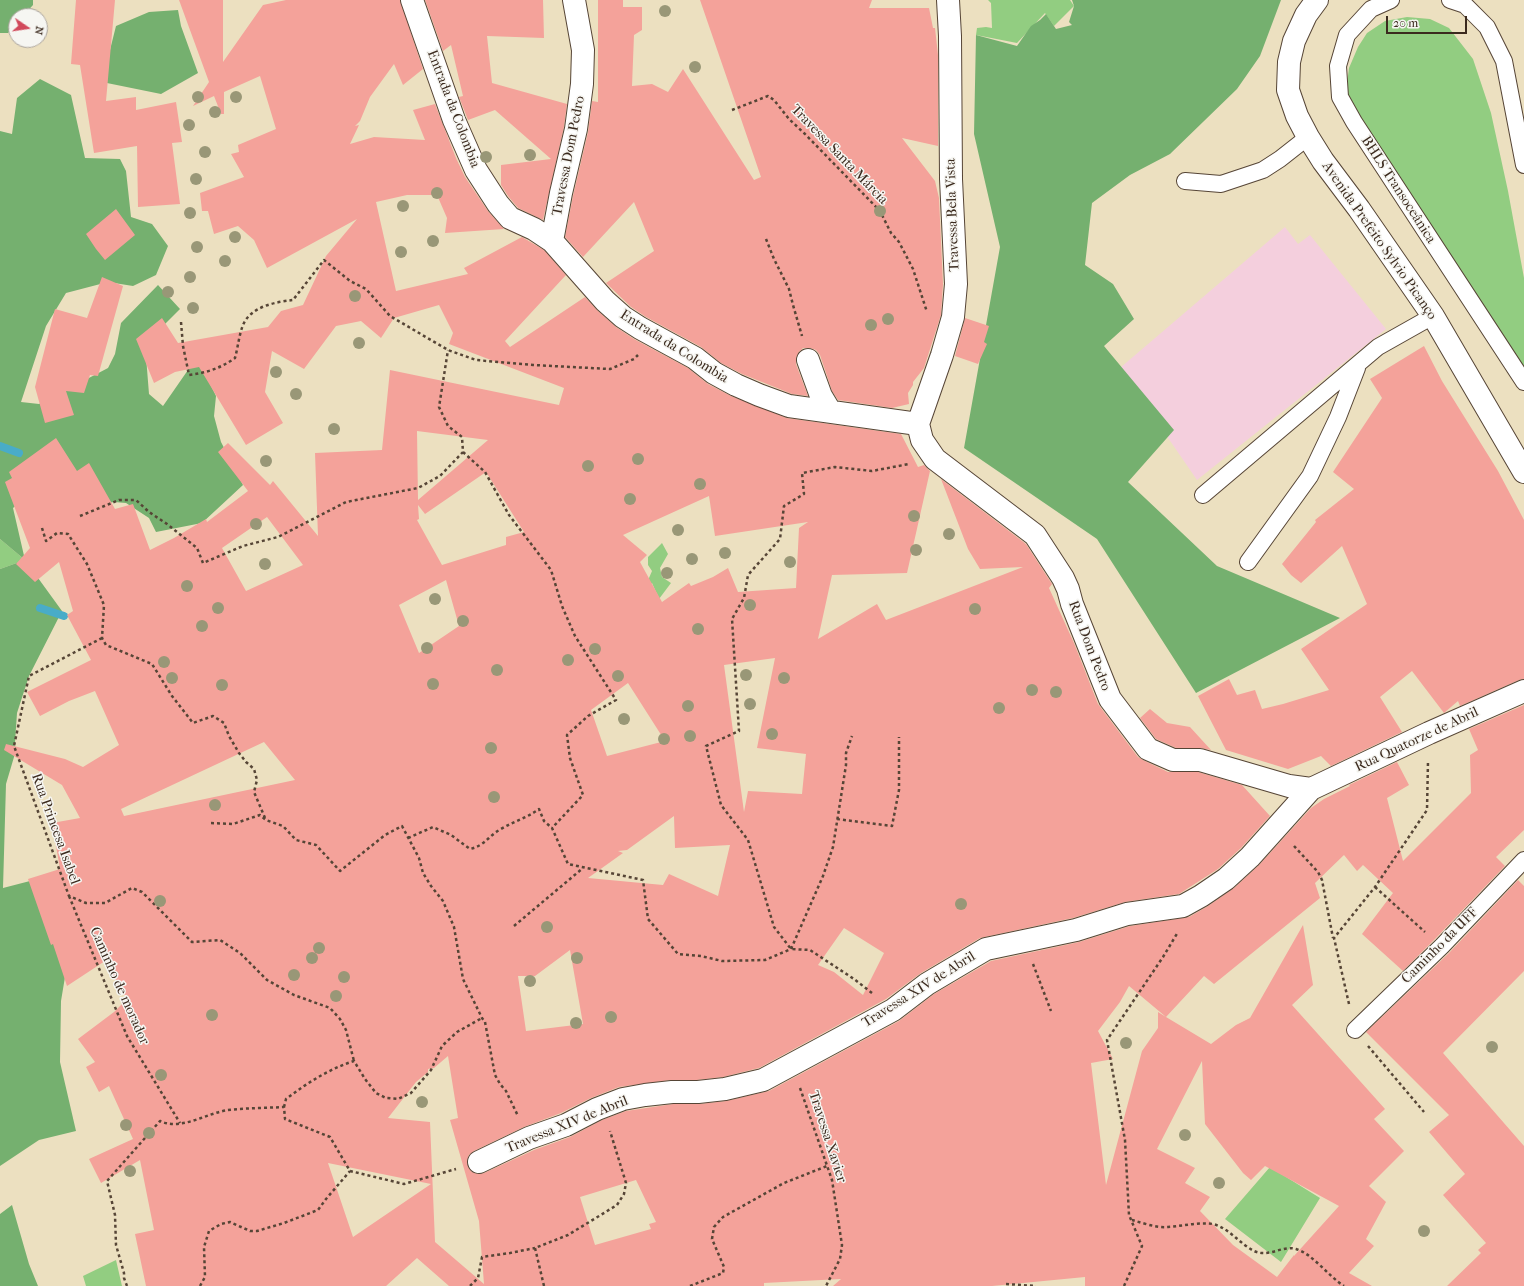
<!DOCTYPE html>
<html>
<head>
<meta charset="utf-8">
<style>
  body { margin:0 }
  #map { position:relative; width:1524px; height:1286px; overflow:hidden; background:#ece0c0; font-family:"IM FELL French Canon",serif }
  canvas { display:block }
  .north { position:absolute; left:8px; top:8px; width:40px; height:40px; box-sizing:border-box; background:#f6f6f2; border:1px solid #aba49d; border-radius:50%; rotate:103deg; font-size:11px; font-weight:700; line-height:16px; text-align:center; color:#3b2a1e }
  .north::after { content:''; display:block; margin:auto; width:14px; height:18px; background:#d1495b; clip-path:polygon(50% 0,100% 100%,50% 72%,0 100%) }
  .scale { position:absolute; left:1386px; top:16px; width:81px; height:18px; box-sizing:border-box; border:2px solid #3b2a1e; border-top:0; padding-left:5px; font-size:12px; line-height:14px; white-space:nowrap; color:#3b2a1e; -webkit-text-stroke:3px #f6f6f2; paint-order:stroke }
</style>
</head>
<body>
<div id="map">
<canvas width="1524" height="1286"></canvas>
<div class="north">N</div>
<div class="scale">20 m</div>
</div>
<script>
const c = document.querySelector('canvas').getContext('2d');
c.lineJoin = 'round';
function fill(path, color) { c.fillStyle = color; c.fill(path, 'evenodd'); }
function strokePath(path, color, width, dash) { c.strokeStyle = color; c.lineWidth = width; c.lineCap = dash ? 'butt' : 'round'; c.setLineDash(dash || []); c.stroke(path); }
function label(font, color, halo, rows, align = 'center') {
  c.font = font + ' "IM FELL French Canon",serif'; c.lineWidth = 3; c.setLineDash([]); c.textBaseline = 'middle'; c.strokeStyle = halo; c.fillStyle = color; for (const [text, x, y, turn = 0] of rows) {
    c.save(); c.translate(x, y); c.rotate((+turn || 0) * Math.PI / 180); c.textAlign = isNaN(turn) ? turn : align; if (halo) c.strokeText(text, 0, 0); c.fillText(text, 0, 0); c.restore();
  }
}
fill(new Path2D(`
  M1285,227L1298,244L1310,235L1386,329L1197,480L1120,368Z`), '#f4cfdd');
fill(new Path2D(`
  M988,0H1070L1074,6L1054,26L1045,13L1017,43L976,35L977,28L986,27L992,28L991,3Z
  M1407,17L1430,19L1449,28L1473,59L1491,113L1508,191L1524,278V386L1365,137L1346,91L1349,68L1358,47L1367,33L1385,21Z
  M0,539L25,560L0,569Z
  M662,543L668,554L660,568L662,577L671,583L659,599L652,583L649,586V578L652,571L648,565V557Z
  M1270,1167L1320,1198L1281,1262L1225,1219Z
  M116,1260L122,1286H86L83,1276Z`), '#92cd81');
fill(new Path2D(`
  M0,0H33V5L23,16H16V24L8,33H0Z
  M1072,0H1281L1260,56L1237,89L1170,154L1130,175L1092,203L1085,265L1113,284L1134,319L1104,346L1174,430L1128,482L1217,566L1340,618L1196,693L1097,539L964,448L1000,247L974,134L976,35L1017,46L1031,26L1040,20L1046,14L1056,29L1072,25L1069,22L1074,6Z
  M178,10L181,26L198,73L161,94L102,82L116,26L149,12Z
  M40,79L71,95L85,158L120,159L126,171L131,217L152,224L168,246L156,275L133,286L108,282L66,293L46,326L21,402L39,404L108,368L115,354L121,323L158,285L180,309L145,344L149,394L163,406L197,357L216,396L214,416L221,442L243,485L202,523L156,532L149,518L126,503L114,502L53,514L42,482L13,508L25,560L62,611L29,676L17,713L14,757L6,784L3,888L57,874L71,941L61,1001L60,1062L76,1131L39,1140L0,1166V569L25,560L0,539V131L12,134L17,98Z
  M12,1205L29,1264L38,1286H0V1214Z`), '#75b06f');
strokePath(new Path2D(`
  M0,446L19,453
  M40,608L64,616`), '#49acc8', 8);
fill(new Path2D(`
  M76,0H115L106,101L136,97V110L176,102L182,142L172,143L180,204L138,207L137,146L94,153L80,65L71,64Z
  M179,0H223V62L263,5L286,0H400L423,69L403,85L394,64L370,97L360,121L355,126L359,125L350,144L374,137L425,140L413,110L435,104L456,158L465,177L488,211L504,229L445,233L447,218L437,195H407L376,202L396,291L468,274L464,268L522,237L544,250L566,275L505,341L510,347L585,297L597,310L616,327L634,339L688,368L708,384L731,396L787,418L901,434L918,467L924,465L930,471L907,573L832,575L818,639L877,604L886,620L1023,567L980,569L968,549L941,479L1026,544L1052,584L1049,588L1074,643L1098,704L1138,757L1143,760L1168,772H1198L1242,785L1270,816L1241,848L1218,869L1179,894L1125,902L1073,918L980,938L921,973L886,999L759,1068L723,1077L697,1080H671L619,1087L591,1098L561,1113L524,1127L474,1151L469,1155L467,1161L468,1167L472,1172L478,1174L484,1173L534,1150L570,1137L602,1120L626,1111L673,1104H699L726,1101L769,1091L899,1021L934,994L991,961L1079,942L1130,926L1189,917L1208,906L1234,888L1259,865L1311,808L1324,799L1350,786L1349,785L1397,762L1409,785L1387,798L1403,861L1471,793L1470,755L1478,750L1469,729L1524,705V830L1496,857L1505,866L1435,939L1403,971L1362,934L1393,893L1363,865L1357,871L1344,855L1315,883L1320,898L1214,984L1204,976L1166,1017L1211,1044L1236,1025L1250,1018L1303,925L1313,985L1292,1005L1385,1109L1374,1119L1404,1151L1369,1186L1386,1202L1366,1239L1374,1246L1349,1273L1372,1286H1085V1277L992,1286H833L841,1279L764,1283V1286H449L417,1258L386,1286H146L135,1234L154,1230L140,1160L101,1183L89,1159L133,1139L109,1086L99,1092L86,1067L95,1062L78,1039L114,1012L127,999L105,961L67,986L53,944L51,945L28,879L60,869L52,823L80,818L62,785L4,750L6,744L65,759L83,767L119,745L95,691L69,701L40,716L27,692L91,660L67,615L73,611L59,562L35,582L16,564L30,548L5,482L12,478L9,472L56,438L77,471L89,463L115,509L133,504L150,550L174,538L206,519L207,522L248,491L218,452L228,443L270,485L273,481L318,536L315,453L382,450L390,370L559,405L564,388L449,344L453,333L439,305L394,318L381,338L361,321L336,326L304,369L272,351L265,392L283,423L246,445L199,367L175,372L154,383L136,339L162,318L178,343L268,327L281,311L303,305L326,256L357,219L267,268L254,240L238,226L214,234L208,211H202L200,193L244,177L231,154L239,152L238,145L276,129L260,76L224,92V114H221L214,96L193,106L209,82ZM417,431L488,440L418,500ZM486,472L524,532L506,537V545L442,565L417,520L419,519L418,505L425,514ZM709,496L715,536L808,522L799,528L796,588L738,592L728,568L713,577L691,586L689,583L662,602L640,562L647,555L623,535ZM267,517L303,565L246,591L222,548ZM446,580L459,626L419,653L399,605ZM775,658L757,748L806,754L802,794L748,791L744,812L724,665ZM628,683L665,741L607,756L591,710ZM264,742L295,780L124,816L121,809ZM674,816L675,848L730,845L718,896L669,874L663,885L588,878L623,853L618,851L627,850ZM844,928L884,953L863,995L834,972L818,965ZM570,950L583,1024L526,1031L518,976H535ZM1129,986L1166,1017L1158,1012V1028L1142,1051L1106,1185L1091,1063L1113,1059L1098,1031L1120,1002ZM448,1056L458,1118L450,1120L479,1221L484,1284L435,1242L430,1122L388,1118L416,1082L428,1072V1069L434,1068ZM1202,1061L1205,1124L1243,1173L1251,1180L1265,1166L1339,1206L1294,1256V1255L1277,1277L1233,1245L1200,1211L1210,1197L1185,1183L1195,1168L1157,1149ZM328,1163L431,1184L353,1237ZM636,1180L656,1222L649,1224L651,1229L595,1245L580,1197Z
  M425,0H543L544,38L487,36L492,83L567,104L564,127L543,220L518,208L508,196L501,185V165L551,159L495,110L468,120L459,97L463,96L451,45L443,51Z
  M598,0H623V7H642V30L634,35L632,86L652,84L668,92L683,69L754,180L761,177L700,0H872L869,8H929L933,28H935L938,55V146L902,138L935,181L939,198L943,284L941,315L924,368L913,382V385L908,393L909,404L892,408L838,400L832,391L820,355L816,350L810,348H803L799,352L796,358V364L808,396L792,394L742,374L721,363L701,347L646,317L631,307L606,283L654,251L634,202L583,257L565,237L573,196L588,132L592,101L598,102Z
  M116,209L135,235L105,260L96,249L86,234Z
  M102,277L123,286L98,376L90,375L84,393L66,391L74,415L45,423L35,387L55,309L87,318Z
  M965,318L989,326L984,342L987,344L978,364L955,356Z
  M1424,346L1442,381L1498,471L1524,520V679L1519,680L1460,706L1458,701L1444,713L1412,671L1380,697L1402,732L1331,766L1321,756L1288,769L1226,750L1198,696L1229,679L1237,695L1255,690L1262,709L1283,704L1329,690L1301,649L1367,604L1342,546L1301,583L1291,575L1282,564L1316,522L1315,520L1354,489L1333,472L1382,398L1370,379Z
  M1150,709L1167,723L1190,727L1211,750L1200,748H1176L1156,739L1140,718Z
  M1518,880L1524,886V971L1443,1053L1524,1146V1286H1447L1481,1253L1478,1250L1486,1243L1443,1195L1465,1174L1429,1132L1449,1115L1366,1032L1449,953Z`), '#f4a29a');
const lane = new Path2D(`
  M1391,0L1371,9L1347,35L1338,66L1340,97L1354,122L1524,382
  M1450,0L1465,5L1487,27L1504,61L1524,165
  M1185,181L1221,184L1263,170L1280,159L1308,137
  M1203,495L1378,347L1433,316
  M1248,562L1310,476L1338,417L1357,368
  M1355,1030L1442,946L1524,860`);
const street = new Path2D(`
  M412,0L454,120L476,170L498,204L510,218L534,229L552,241L605,301L623,317L640,328L695,358L714,373L736,385L759,395L789,406L918,424
  M552,241L561,193L576,129L582,84L583,50L574,0
  M808,360L821,396L830,411
  M918,424L922,440L935,459L1035,535L1063,578L1068,589L1072,604L1110,699L1148,749L1173,760H1200L1289,786L1311,789
  M918,424L942,355L953,317L956,284L951,179L950,36L948,0
  M479,1162L529,1138L566,1125L597,1109L623,1099L645,1095L672,1092H698L725,1089L763,1080L893,1010L927,984L986,949L1076,930L1127,914L1183,906L1201,896L1226,879L1250,857L1311,789L1429,733L1524,691`);
const secondary = new Path2D(`
  M1317,0L1306,15L1294,41L1289,62L1288,90L1297,116L1308,137L1323,161L1359,209L1433,316L1524,472`);
strokePath(lane, '#564536', 18);
strokePath(street, '#564536', 24);
strokePath(secondary, '#564536', 24);
strokePath(new Path2D(`
  M732,110L768,96L774,100L789,119L805,134L880,211L891,233L899,242L913,269L927,312
  M766,239L774,259L789,289L793,305L802,336
  M181,322L183,346L189,375C206,373 221,368 235,358C238,347 239,335 243,325C251,306 276,302 293,300L324,260L350,281L366,289L390,316L448,350L476,360L533,365L610,369L634,359L638,355
  M463,452L485,472L509,515L551,570L562,606L575,636L616,700L588,716L567,735L570,758L583,795L552,828
  M80,516L119,500H136L149,512L167,524L197,548L203,563L243,546L278,537L346,502L418,488L440,476L463,452L462,437L448,426L439,407L448,350
  M42,528L46,541L57,533L68,534L87,564L104,605L102,638L106,645L152,664L172,696L193,723L213,716L224,723L229,736L239,753L246,762L254,769L257,780L254,792L265,818
  M102,638L29,676L14,746L69,896L86,903H105L132,888L142,892L192,942L220,940L240,953L267,980L294,995L330,1008L340,1019L346,1030L354,1061
  M837,819L892,826L899,790V737
  M211,823L233,824L260,815L266,820L283,826L296,840L316,845L340,871L385,835L402,826L419,858L423,873L431,886L443,901L454,927L463,979L482,1018L485,1022L495,1075L500,1084L506,1091L518,1116
  M408,838L433,827L451,835L470,849C486,845 488,836 501,829C514,821 527,818 539,809L544,821L552,828L568,864L643,880L648,919L678,954L701,956L722,961L765,960L791,949L823,876L833,847L846,765V753L852,736
  M1294,846L1318,872L1322,880L1333,938
  M1375,887L1425,932
  M69,896L127,1036L180,1123
  M514,926L583,868
  M1033,964L1051,1011
  M872,993L854,979L810,950L791,949L774,927L748,840L721,805L706,746L739,731L732,619L744,598L748,575L780,539L784,506L804,494L802,473L835,467L872,471L909,464
  M1349,1004L1334,938L1375,887L1427,810L1428,761
  M1368,1046L1424,1112
  M800,1088L832,1180L842,1245L840,1259L826,1286
  M284,1107L286,1099C307,1083 329,1069 354,1061L365,1079L376,1093L386,1098L398,1099L411,1093L431,1070L442,1046L457,1032L482,1018
  M1132,1220C1143,1223 1156,1228 1168,1227C1183,1226 1197,1222 1213,1224C1229,1228 1240,1244 1254,1251C1269,1258 1282,1245 1296,1249C1313,1254 1328,1276 1344,1286
  M1006,1284L1036,1286
  M127,1286L124,1278V1273L116,1245L115,1215L107,1181L160,1121C181,1131 207,1113 228,1110C247,1108 266,1108 284,1107L285,1119L330,1137L350,1171L404,1184L456,1169
  M200,1286L205,1277L204,1247L209,1231L221,1224L230,1222L250,1231H257L284,1223L318,1210L326,1199L350,1171
  M470,1286L478,1278L482,1257L510,1253L535,1248
  M544,1286L535,1248L568,1235L617,1205L624,1194L626,1183L610,1131
  M690,1286L723,1273L724,1267L712,1239L714,1227L723,1217L784,1183L827,1166
  M1124,1286L1142,1246L1129,1215L1125,1140L1107,1040L1163,957L1178,932`), '#564536', 2.5, [3, 3]);
strokePath(lane, '#fff', 16);
strokePath(street, '#fff', 22);
strokePath(secondary, '#fff', 22);
c.fillStyle = '#999777';
for (const [x, y] of [
  [665,11],
  [695,67],
  [198,97],
  [236,97],
  [215,112],
  [189,125],
  [205,152],
  [530,155],
  [486,157],
  [196,179],
  [437,193],
  [403,206],
  [880,211],
  [190,213],
  [235,237],
  [433,241],
  [197,247],
  [401,252],
  [225,261],
  [190,277],
  [168,292],
  [355,296],
  [193,308],
  [888,319],
  [871,325],
  [359,343],
  [276,372],
  [296,394],
  [334,429],
  [638,459],
  [266,461],
  [588,466],
  [700,484],
  [630,499],
  [914,516],
  [256,524],
  [678,530],
  [949,534],
  [916,550],
  [725,553],
  [692,559],
  [790,562],
  [265,564],
  [667,573],
  [187,586],
  [435,599],
  [750,605],
  [218,608],
  [975,609],
  [463,621],
  [202,626],
  [698,629],
  [427,648],
  [595,649],
  [568,660],
  [164,662],
  [497,670],
  [746,675],
  [618,676],
  [172,678],
  [784,678],
  [433,684],
  [222,685],
  [1032,690],
  [1056,692],
  [750,704],
  [688,706],
  [999,708],
  [624,719],
  [772,734],
  [690,736],
  [664,739],
  [491,748],
  [494,797],
  [215,805],
  [160,901],
  [961,904],
  [547,927],
  [319,948],
  [312,958],
  [577,958],
  [294,975],
  [344,977],
  [530,981],
  [336,996],
  [212,1015],
  [611,1017],
  [576,1023],
  [1126,1043],
  [1492,1047],
  [161,1075],
  [422,1102],
  [126,1125],
  [149,1133],
  [1185,1135],
  [130,1171],
  [1219,1183],
  [1424,1231]
]) { c.beginPath(); c.arc(x, y, 6, 0, 2 * Math.PI); c.fill(); }
label('14px', '#3b2a1e', '#f6f6f2', [
  ["Entrada da Colombia",453,109,69],
  ["Travessa Santa Márcia",839,155,46],
  ["Travessa Dom Pedro",569,156,-79],
  ["BHLS Transoceânica",1398,190,57],
  ["Travessa Bela Vista",953,215,-92],
  ["Avenida Prefeito Sylvio Picanço",1379,241,55],
  ["Entrada da Colombia",674,347,32],
  ["Rua Dom Pedro",1089,646,69],
  ["Rua Quatorze de Abril",1417,740,-25],
  ["Rua Princesa Isabel",55,829,70],
  ["Caminho da UFF",1440,946,-45],
  ["Caminho de morador",119,986,66],
  ["Travessa XIV de Abril",919,990,-32],
  ["Travessa XIV de Abril",567,1125,-22],
  ["Travessa Xavier",827,1137,72]
]);
</script>
</body>
</html>
